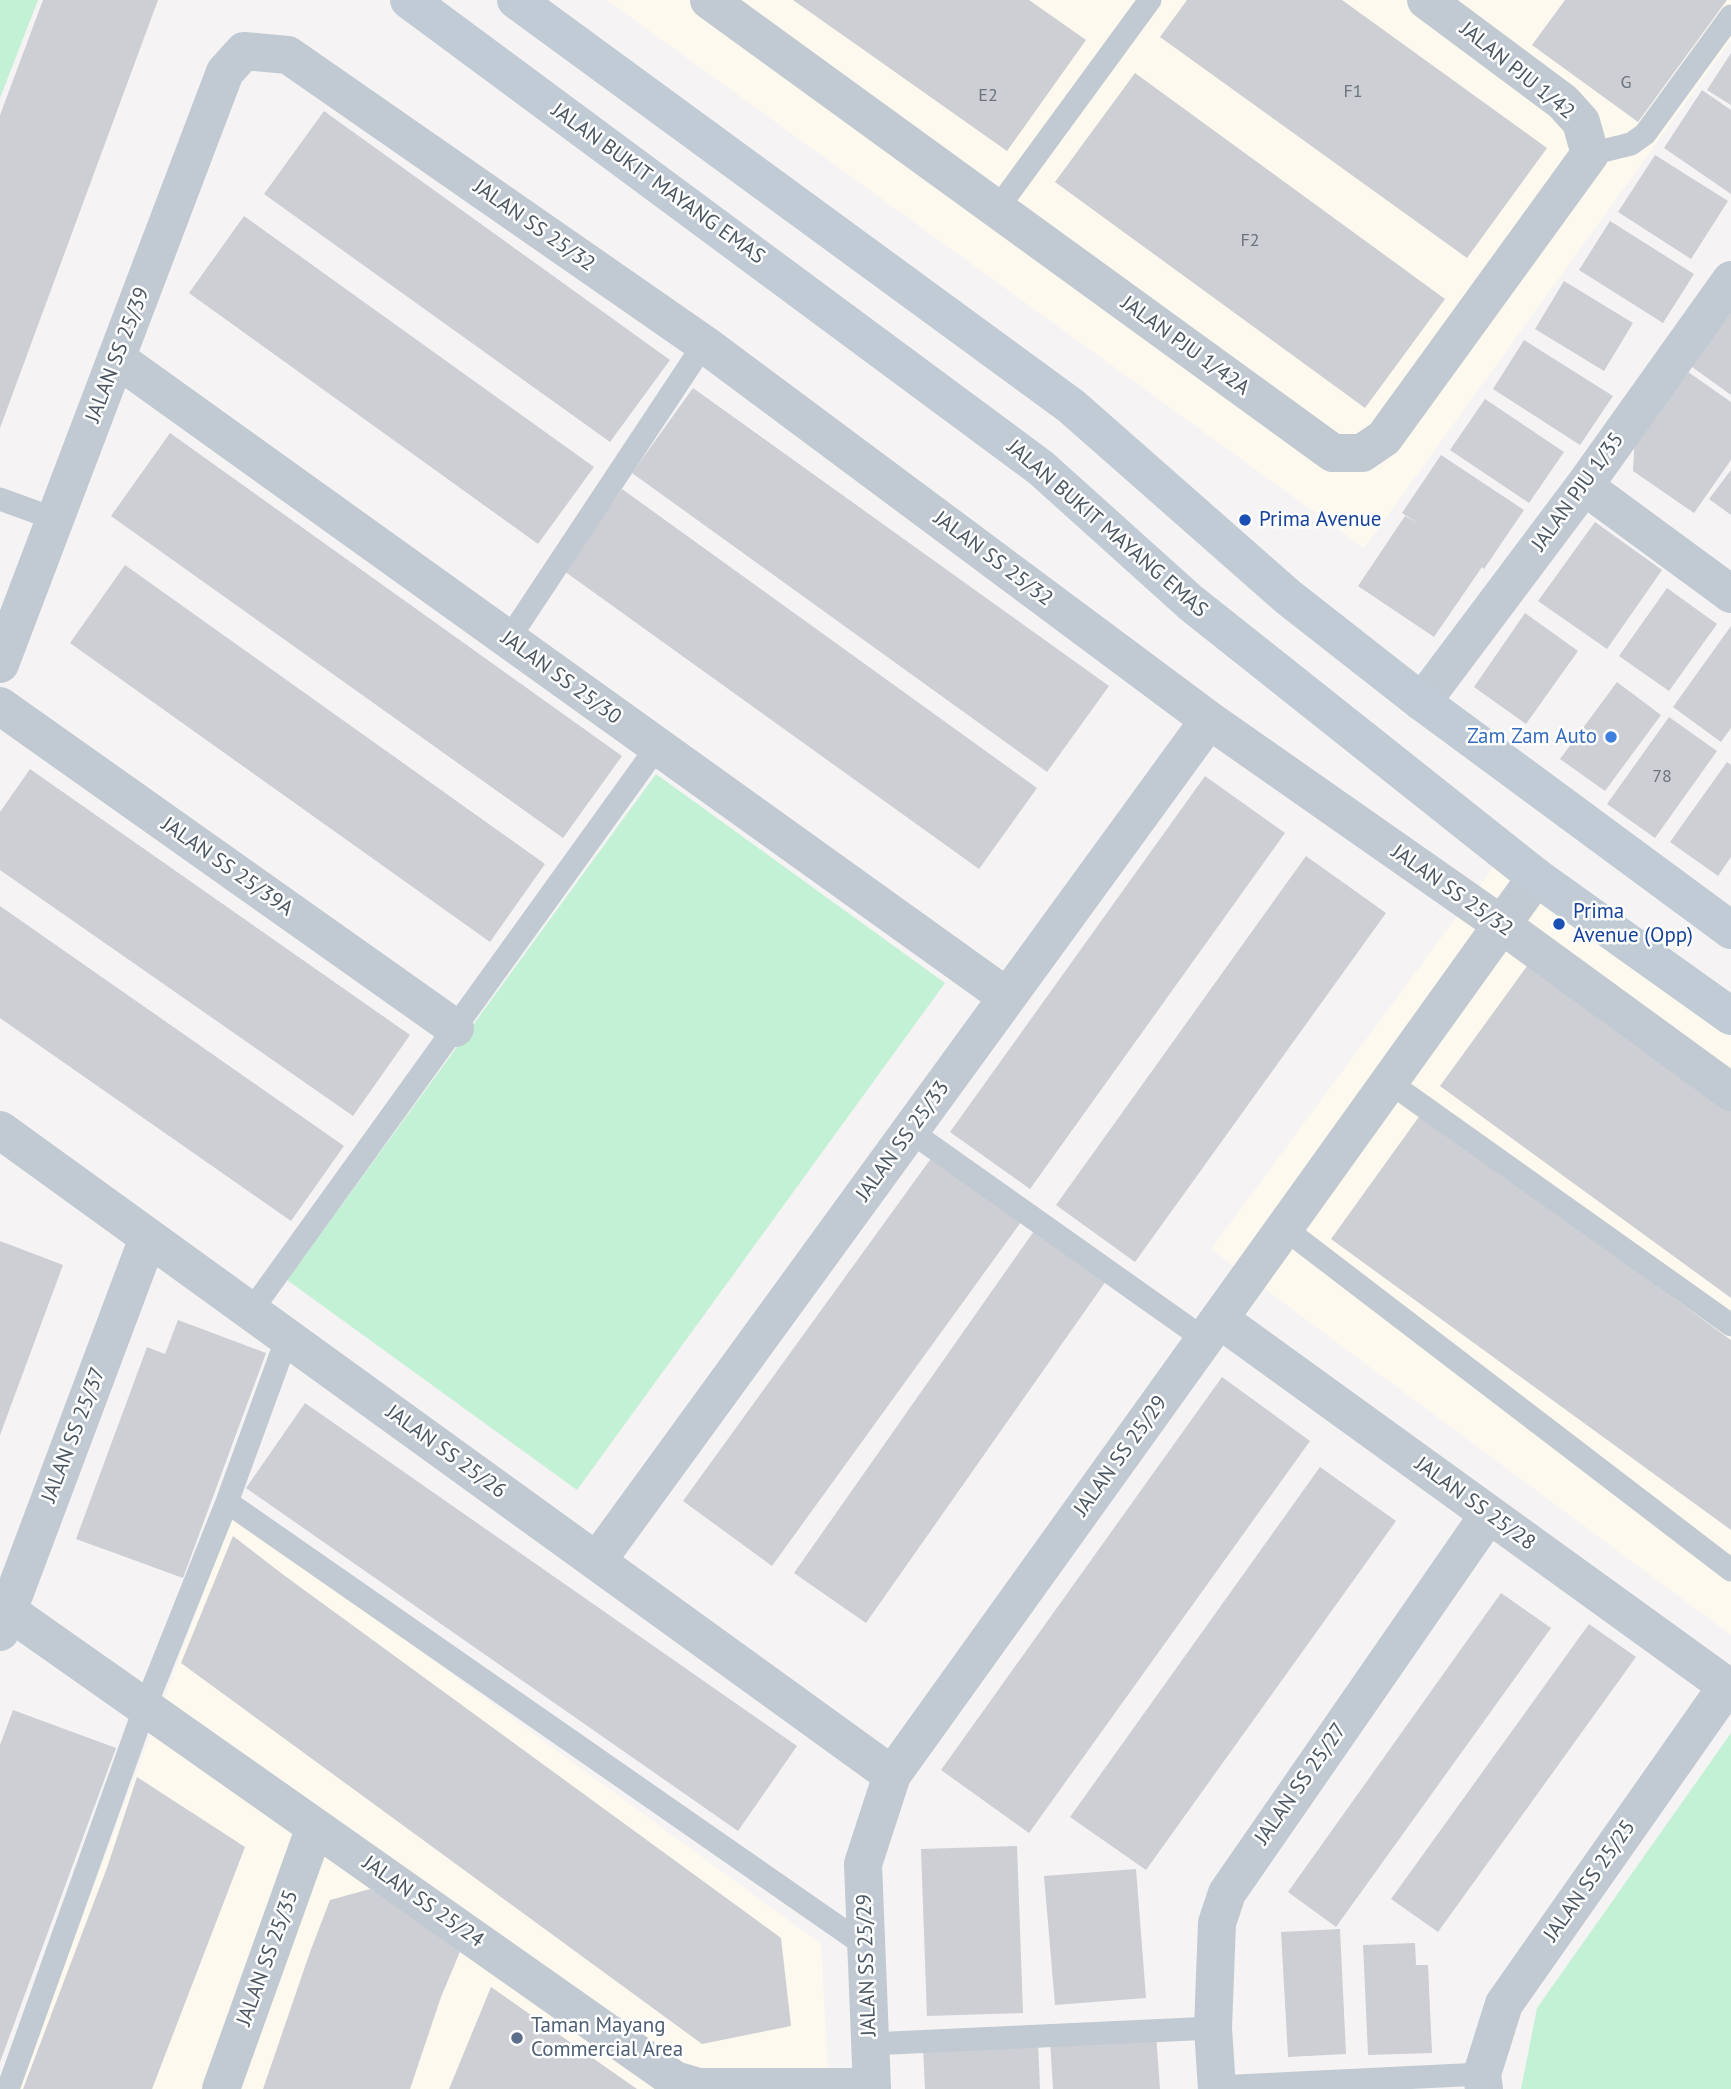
<!DOCTYPE html>
<html>
<head>
<meta charset="utf-8">
<style>
  body { margin:0 }
  canvas { display:block; background:#f5f3f3 }
</style>
</head>
<body>
<canvas width="1731" height="2089"></canvas>
<script>
const c = document.querySelector('canvas').getContext('2d');
c.lineJoin = 'round';
function fill(path, color) { c.fillStyle = color; c.fill(path, 'evenodd'); }
function strokePath(path, color, width, dash) { c.strokeStyle = color; c.lineWidth = width; c.lineCap = dash ? 'butt' : 'round'; c.setLineDash(dash || []); c.stroke(path); }
function label(font, color, halo, rows, align = 'center') {
  c.font = font + ' "PT Sans",sans-serif'; c.lineWidth = 5; c.setLineDash([]); c.textBaseline = 'middle'; c.strokeStyle = halo; c.fillStyle = color; for (const [text, x, y, turn = 0] of rows) {
    c.save(); c.translate(x, y); c.rotate((+turn || 0) * Math.PI / 180); c.textAlign = isNaN(turn) ? turn : align; if (halo) c.strokeText(text, 0, 0); c.fillText(text, 0, 0); c.restore();
  }
}
fill(new Path2D(`
  M607,0H1731V40L1364,548Z
  M1497,862L1731,1037V1635L1211,1249Z
  M233,1514L821,1944L829,2089H18Z`), '#fdf9ef');
fill(new Path2D(`
  M0,0H38L0,98Z
  M656,774L945,983L577,1490L287,1280Z
  M1731,1733V2089H1521L1537,2008Z`), '#c3f1d5');
fill(new Path2D(`
  M43,0H158L0,428V115Z
  M793,0H1029L1086,40L1007,151Z
  M1187,0H1342L1547,148L1467,258L1160,37Z
  M1565,0H1727L1638,122L1532,45Z
  M1731,53V105L1707,90Z
  M1135,73L1445,299L1365,408L1055,182Z
  M1702,90L1731,110V194L1664,148Z
  M324,111L670,360L610,442L264,194Z
  M1655,155L1728,201L1691,259L1618,212Z
  M244,216L594,467L538,544L189,293Z
  M1610,221L1694,274L1663,323L1579,270Z
  M1564,281L1633,323L1604,371L1535,329Z
  M1731,297V395L1681,359Z
  M1524,340L1613,396L1580,445L1493,389Z
  M1681,367L1731,402V460L1694,513L1633,471L1635,432Z
  M693,388L1109,686L1047,772L632,473Z
  M1485,399L1564,452L1529,503L1450,450Z
  M170,433L622,756L563,838L111,516Z
  M1441,455L1524,510L1484,569L1482,567L1434,637L1358,586L1405,516L1417,523L1402,513Z
  M1731,470V515L1709,499Z
  M622,489L1037,788L979,869L564,571Z
  M1595,522L1662,570L1607,649L1538,601Z
  M125,565L545,864L490,942L70,643Z
  M1667,588L1717,624L1669,691L1619,656Z
  M1525,613L1578,651L1526,724L1474,687Z
  M1731,626V728L1721,742L1673,707Z
  M1617,682L1661,715L1605,791L1560,759Z
  M1669,717L1717,751L1655,838L1607,804Z
  M1727,762L1731,765V857L1718,876L1670,842Z
  M30,769L410,1035L353,1116L0,870V812Z
  M1205,776L1285,833L1030,1189L950,1132Z
  M1306,856L1386,913L1135,1262L1056,1205Z
  M0,906L344,1146L291,1221L0,1018Z
  M1530,962L1731,1108V1298L1440,1086Z
  M1421,1114L1731,1340V1530L1331,1239Z
  M932,1157L1021,1222L772,1566L683,1501Z
  M1034,1231L1106,1281L866,1623L794,1573Z
  M0,1241L63,1265L0,1435Z
  M178,1320L266,1353L183,1578L76,1539L147,1347L165,1354Z
  M1222,1377L1310,1441L1029,1833L941,1770Z
  M305,1403L797,1746L738,1831L246,1488Z
  M1320,1467L1396,1521L1146,1870L1070,1817Z
  M233,1536L285,1576L781,1938L791,2026L702,2044L181,1663Z
  M1501,1593L1551,1628L1336,1927L1288,1892Z
  M1589,1624L1636,1657L1438,1932L1391,1899Z
  M13,1710L116,1748L0,2062V1745Z
  M137,1777L245,1847L152,2089H23L108,1865Z
  M1017,1846L1023,2013L927,2016L921,1849Z
  M1136,1869L1146,1998L1055,2005L1044,1876Z
  M370,1889L462,1947L441,1997L410,2089H263L310,1952L330,1900Z
  M1340,1929L1346,2054L1288,2057L1281,1932Z
  M1415,1943L1416,1965H1428L1432,2053L1368,2055L1363,1945Z
  M491,1987L637,2089H449Z
  M1156,2034L1160,2089H1053L1050,2040Z
  M1038,2040L1040,2089H925L923,2045Z`), '#cdcfd5');
strokePath(new Path2D(`
  M1590,154L1631,144L1645,134L1731,16
  M997,209L1150,0
  M0,499L55,519
  M508,640L704,344
  M1389,1082L1731,1325
  M910,1131L1204,1339
  M1284,1228L1731,1570
  M251,1311L657,747
  M227,1502L867,1947
  M870,2044L1213,2028
  M1217,2087L1482,2074
  M8,2089L145,1707L227,1502L287,1338`), '#c1cad2', 23);
strokePath(new Path2D(`
  M709,0L1333,453H1362L1384,438L1590,154L1581,122L1563,102L1426,0
  M116,358L1007,997
  M1584,486L1731,594
  M0,664L225,72L244,51L288,55L704,344L1209,720L1502,925L1731,1092
  M1422,702L1584,486L1731,280
  M0,706L455,1028
  M0,1130L892,1775
  M1219,1319L1731,1689
  M597,1561L1209,720
  M8,1611L675,2080L698,2087H872
  M0,1632L148,1238
  M221,2089L315,1827
  M872,2089L863,1864L892,1775L1536,877
  M1217,2089L1213,2028L1217,1923L1227,1893L1489,1514
  M1484,2089L1482,2074L1504,2004L1727,1686`), '#c1cad2', 38);
strokePath(new Path2D(`
  M409,0L1041,468L1191,603L1536,877L1731,1016
  M516,0L1071,406L1288,597L1422,702L1731,930`), '#c1cbd6', 38);
for (const [x, y, r, color] of [
  [1245,520,7,"#1a4fb4"],
  [1611,737,7,"#3f7fe0"],
  [1559,924,7,"#1a4fb4"],
  [517,2038,7,"#5c6f8a"]
]) { const dot = new Path2D(); dot.arc(x, y, r, 0, 2 * Math.PI); c.fillStyle = color; c.fill(dot); strokePath(dot, '#fff', 2.5); }
label('18px', '#6b747e', null, [
  ["G",1626,83],
  ["F1",1353,92],
  ["E2",988,96],
  ["F2",1250,241],
  ["78",1662,777]
]);
label('21px', '#4a5661', '#fff', [
  ["JALAN PJU 1/42",1517,71,39],
  ["JALAN BUKIT MAYANG EMAS",658,184,36],
  ["JALAN SS 25/32",534,226,35],
  ["JALAN PJU 1/42A",1185,346,36],
  ["JALAN SS 25/39",118,355,-69],
  ["JALAN PJU 1/35",1578,492,-54],
  ["JALAN BUKIT MAYANG EMAS",1107,529,41],
  ["JALAN SS 25/32",993,559,37],
  ["JALAN SS 25/30",561,678,36],
  ["JALAN SS 25/39A",227,867,35],
  ["JALAN SS 25/32",1452,891,35],
  ["JALAN SS 25/33",903,1141,-54],
  ["JALAN SS 25/37",74,1435,-69],
  ["JALAN SS 25/26",446,1452,36],
  ["JALAN SS 25/29",1121,1456,-54],
  ["JALAN SS 25/28",1475,1504,36],
  ["JALAN SS 25/27",1301,1784,-55],
  ["JALAN SS 25/25",1590,1881,-55],
  ["JALAN SS 25/24",423,1902,35],
  ["JALAN SS 25/35",268,1958,-70],
  ["JALAN SS 25/29",867,1965,-92]
]);
label('21px', '#164399', '#fff', [
  ["Prima Avenue",1259,520],
  ["Prima",1573,912],
  ["Avenue (Opp)",1573,936]
], 'left');
label('21px', '#366cbe', '#fff', [
  ["Zam Zam Auto",1597,737]
], 'right');
label('21px', '#4e5e75', '#fff', [
  ["Taman Mayang",531,2026],
  ["Commercial Area",531,2050]
], 'left');
</script>
</body>
</html>
